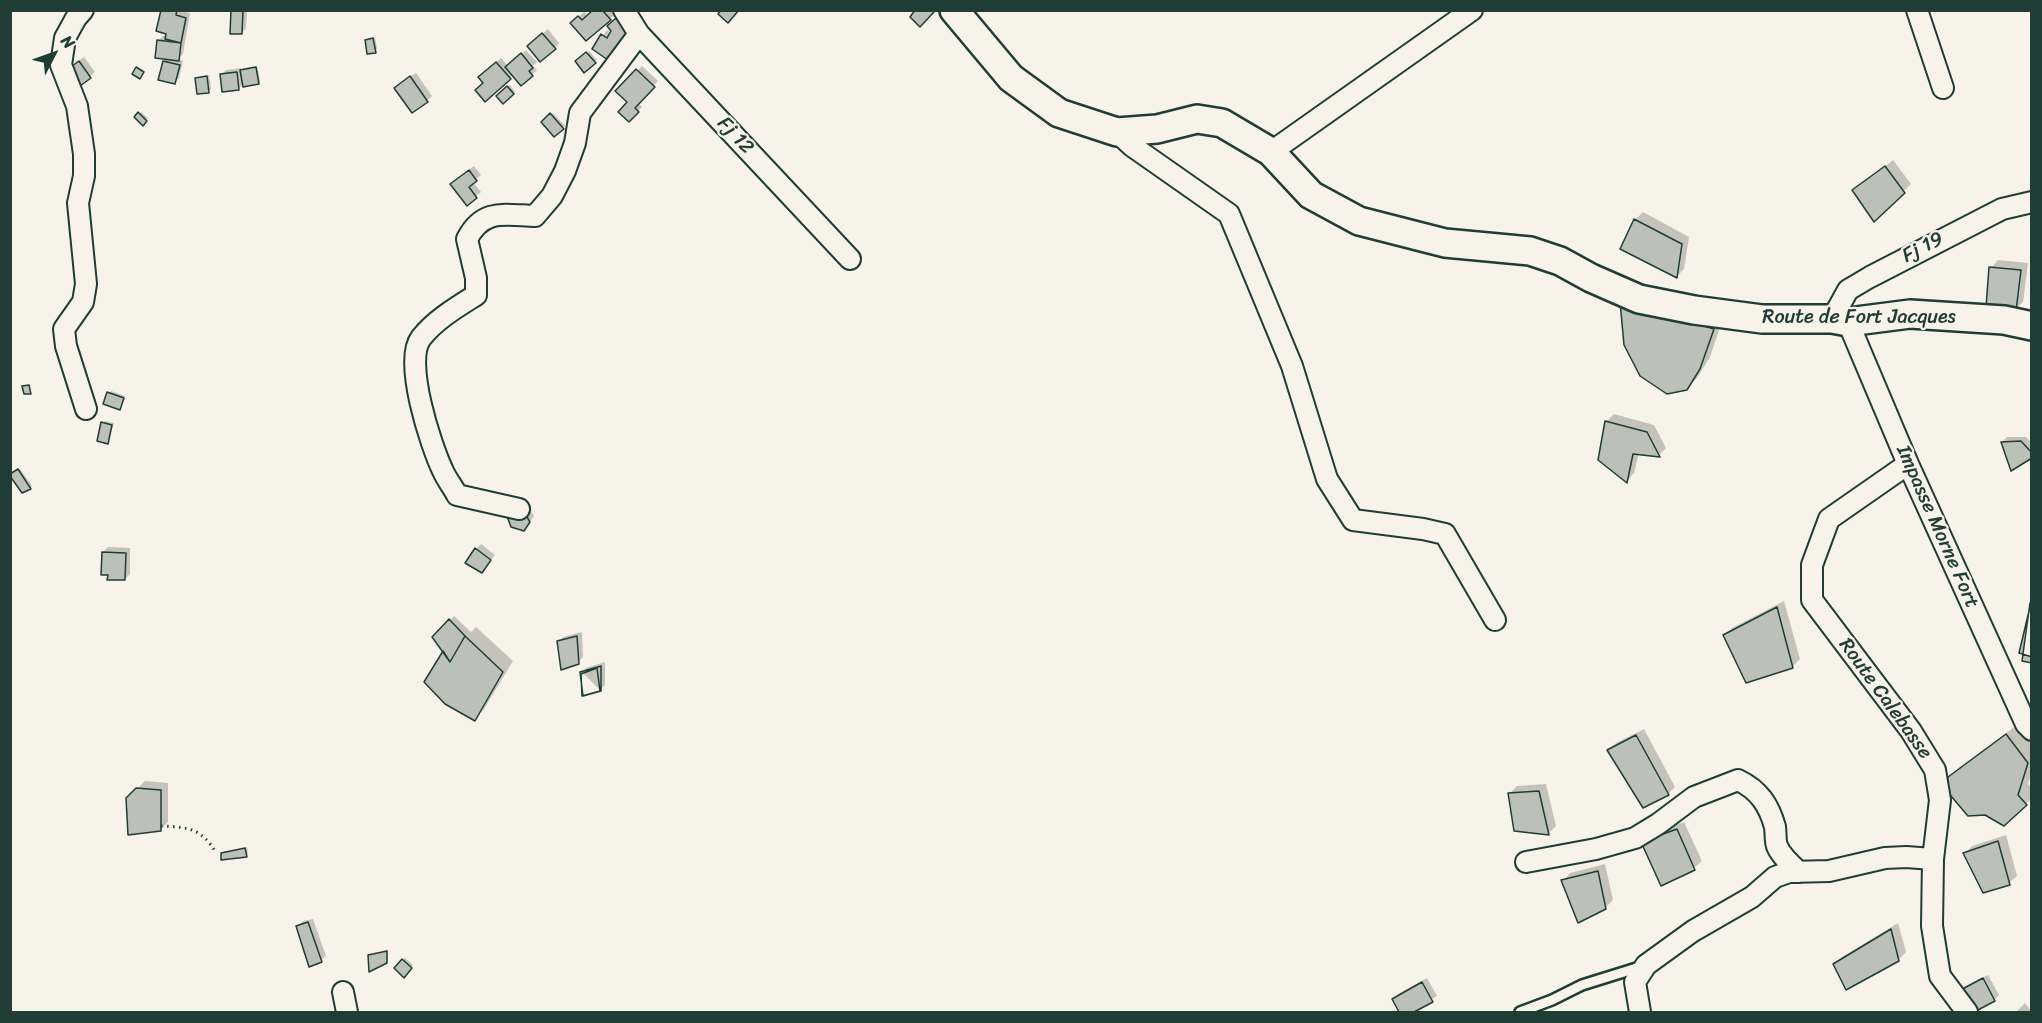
<!DOCTYPE html>
<html>
<head>
<meta charset="utf-8">
<style>
  body { margin:0 }
  #map { position:relative; width:2042px; height:1023px; overflow:hidden; background:#f7f3e8; font-family:Sriracha,sans-serif }
  canvas { display:block }
  .frame { position:absolute; inset:0; border:12px solid #1f3d34; pointer-events:none }
  .north { position:absolute; left:24px; top:24px; width:60px; height:60px; -webkit-text-stroke:4px #f7f3e8; paint-order:stroke; rotate:49deg; font-size:16px; font-weight:700; line-height:24px; text-align:center; color:#1f3d34 }
  .north::after { content:''; display:block; margin:auto; width:21px; height:27px; background:#1f3d34; clip-path:polygon(50% 0,100% 100%,50% 72%,0 100%) }
</style>
</head>
<body>
<div id="map">
<canvas width="2042" height="1023"></canvas>
<div class="frame"></div>
<div class="north">N</div>
</div>
<script>
const c = document.querySelector('canvas').getContext('2d');
c.lineJoin = 'round';
function fill(path, color) { c.fillStyle = color; c.fill(path, 'evenodd'); }
function strokePath(path, color, width, dash) { c.strokeStyle = color; c.lineWidth = width; c.lineCap = dash ? 'butt' : 'round'; c.setLineDash(dash || []); c.stroke(path); }
function label(font, color, halo, rows, align = 'center') {
  c.font = font + ' Sriracha,sans-serif'; c.lineWidth = 4.5; c.setLineDash([]); c.textBaseline = 'middle'; c.strokeStyle = halo; c.fillStyle = color; for (const [text, x, y, turn = 0] of rows) {
    c.save(); c.translate(x, y); c.rotate((+turn || 0) * Math.PI / 180); c.textAlign = isNaN(turn) ? turn : align; if (halo) c.strokeText(text, 0, 0); c.fillText(text, 0, 0); c.restore();
  }
}
fill(new Path2D(`
  M162,10H180L190,13L183,54L178,59L183,61L179,78L174,83L164,62L168,58L158,41L163,36H167Z
  M232,10H247L246,28L242,33Z
  M594,10H611L614,15L610,19L572,23L584,12L588,16Z
  M621,15L625,41L616,55L594,49L607,30L616,36L613,21Z
  M548,29L559,43L555,48L534,42Z
  M375,37L377,49L375,51L366,40Z
  M526,50L537,62L533,66L537,70L521,84L513,75L510,78L485,83L484,73L501,58L508,66Z
  M589,51L597,60L584,71L577,62Z
  M84,57L95,72L80,84L74,64Z
  M257,66L260,81L258,83H244L238,89L222,74L226,70L241,68V71L244,68Z
  M642,66L658,81L638,103L642,107L629,120V102L618,91Z
  M416,73L432,96L427,101L401,83Z
  M209,75L211,89L209,91L196,78Z
  M510,85L515,92L503,102L498,96Z
  M141,112L148,118L143,124L136,117Z
  M553,113L565,126L554,135L543,122Z
  M1893,160L1911,184L1875,219L1854,191Z
  M474,166L481,175L473,182L481,192L467,204L457,179Z
  M1643,212L1689,237L1684,269L1677,276L1635,220Z
  M1998,260L2028,263L2023,302L2015,309L1991,268Z
  M1622,303L1723,318L1710,357L1697,378L1686,389Z
  M111,391L125,396L119,408L109,393Z
  M1614,414L1654,425L1666,448L1659,455L1639,453L1634,473L1627,481L1606,422Z
  M105,421L114,423L108,442L103,423Z
  M2007,437H2026L2032,443V456L2002,442Z
  M20,469L32,486L30,488L13,473Z
  M524,505L529,507L534,516L528,524L507,511Z
  M481,544L495,555L482,571L476,549Z
  M108,547L130,548V574L125,579L103,552Z
  M1784,601L1800,659L1792,667L1725,636L1732,628Z
  M454,616L471,632L476,627L513,661L484,709L474,719L444,652L434,637Z
  M582,632L583,657L578,662L558,642L563,637Z
  M605,662V685L600,690L582,672L586,668Z
  M2017,725L2032,744V772L2028,784L2032,789V798L2026,804L1950,778L1960,767Z
  M1644,729L1675,787L1668,794L1609,750L1616,743Z
  M145,781L168,783V822L160,830L127,799Z
  M1546,784L1556,826L1549,833L1510,793L1517,786Z
  M1684,822L1702,861L1694,868L1651,835Z
  M2006,835L2017,876L2009,883L1965,854L1972,846Z
  M247,847L248,854L246,856L223,854Z
  M1605,864L1613,900L1605,908L1563,881L1570,873Z
  M313,919L326,956L321,960L298,926L303,921Z
  M1898,923L1906,952L1898,960L1835,964L1842,957Z
  M388,950V960L386,962L370,955Z
  M405,958L413,965L404,976L396,968Z
  M1988,975L1999,995L1994,1000L1960,989Z
  M1427,978L1437,996L1411,1012H1401L1393,999L1398,994Z
  M2025,1003L2032,1012H2016Z`), '#0003');
const building = new Path2D(`
  M161,10H177L176,15L186,18L181,43L165,39L166,34L156,31Z
  M231,10H243L242,34H230Z
  M593,10H602L611,20L586,41L570,23L578,16L582,20Z
  M721,10H739L728,23L718,14Z
  M915,10H933L934,12L920,27L910,17Z
  M616,18L629,34L620,42L619,45L621,46L611,62L592,49L601,34L607,38L611,31L607,26Z
  M542,33L556,49L540,62L527,46Z
  M373,38L376,53L367,54L365,40Z
  M157,40L181,43L179,61L155,58Z
  M586,52L596,63L584,73L575,61Z
  M521,53L533,68L529,71L533,76L521,86L505,67Z
  M79,61L91,78L80,86L68,69Z
  M163,61L180,65L175,84L158,80Z
  M496,62L511,79L485,102L475,90L483,83L478,77Z
  M136,67L144,72L140,79L132,74Z
  M256,67L259,84L243,87L240,70Z
  M636,69L655,87L635,108L639,112L629,122L618,112L627,102L615,91Z
  M237,72L239,90L222,92L220,74Z
  M207,76L209,93L197,94L195,78Z
  M410,76L428,102L412,113L394,88Z
  M507,86L514,94L503,104L496,96Z
  M138,112L147,121L143,126L134,117Z
  M550,113L564,129L554,137L541,122Z
  M1885,166L1905,193L1874,222L1852,190Z
  M469,170L477,181L469,187L477,198L467,206L450,184Z
  M1634,219L1682,244L1677,278L1620,249Z
  M1989,267L2021,270L2016,311L1986,307Z
  M1620,302L1714,329L1700,369L1687,390L1667,394L1640,376L1624,345Z
  M29,385L31,394H24L22,386Z
  M107,392L124,398L120,410L103,404Z
  M1605,421L1647,432L1660,457L1633,454L1627,483L1598,460Z
  M101,422L112,425L108,444L97,441Z
  M2021,441L2032,453V458L2011,471L2001,442Z
  M18,469L31,489L22,493L10,476V474Z
  M505,511L524,512L530,522L524,531L511,527Z
  M475,548L491,560L482,573L465,563Z
  M102,552L126,553L125,580H107L108,575H101Z
  M2030,603H2032V663L2022,661Z
  M1777,607L1793,668L1746,683L1723,635Z
  M2029,611H2032V657L2019,653Z
  M449,619L465,636L450,662L432,637Z
  M465,636L503,672L475,721L445,704L424,682L443,651L450,662Z
  M577,636L579,664L561,670L557,641Z
  M601,666V691L583,696L580,672Z
  M597,668L600,691L582,696L581,674Z
  M2006,734L2028,763L2018,795L2027,805L2004,826L1985,815L1968,816L1945,789L1948,777Z
  M1636,735L1669,795L1643,808L1607,750Z
  M136,788L161,790V831L128,835L126,798Z
  M1539,791L1549,835L1514,831L1508,793Z
  M1677,829L1695,870L1661,886L1641,842Z
  M1998,841L2010,885L1983,893L1963,853Z
  M245,848L247,857L221,860V853Z
  M1598,871L1606,909L1578,923L1561,880Z
  M308,922L322,962L309,967L296,926Z
  M1891,929L1899,961L1846,990L1833,964Z
  M387,951V963L369,972L368,955Z
  M402,959L412,968L404,978L394,968Z
  M1983,978L1995,1001L1974,1012L1953,994Z
  M1422,982L1433,1002L1414,1012H1399L1392,999Z`);
fill(building, '#bbc1b6');
strokePath(building, '#1f3d34', 1.5);
const lane = new Path2D(`
  M1520,1012L1552,1000L1582,985L1643,966`);
const street = new Path2D(`
  M83,10L76,18L65,38L61,65L77,106L84,154V176L78,203L86,284L83,302L64,329L66,346L86,409
  M624,10L639,34L850,259
  M1917,10L1943,88
  M1117,132L1132,146L1229,214L1292,366L1327,479L1353,520L1423,529L1445,534L1495,620
  M1271,152L1472,10
  M1832,319L1848,290L1870,277L2002,209L2032,202
  M1848,322L1908,464L2026,724L2032,730
  M1908,464L1829,519L1812,565V600L1911,731L1935,770L1940,800L1933,859L1932,926L1940,976L1967,1012
  M519,509L457,495C453,487 447,480 443,471C431,446 403,361 421,338C435,320 457,307 476,295V278L467,239C483,208 505,215 535,216L552,196L565,171L575,143L580,113L639,34
  M1526,862L1596,849L1635,838L1658,824L1694,797L1738,780C1759,790 1769,805 1775,827C1776,833 1775,841 1777,846C1781,856 1791,865 1799,872
  M343,992L347,1012
  M1640,1012L1635,982L1646,965L1693,931L1752,897L1775,877L1789,872L1829,871L1885,858L1906,857L1933,859`);
const secondary = new Path2D(`
  M954,10L1011,78L1059,113L1117,132L1157,129L1197,119L1222,123L1271,152L1311,195L1359,221L1445,243L1530,251L1560,261L1591,278L1639,299L1694,310L1762,319H1832L1848,322L1910,314L2004,320L2032,326`);
strokePath(lane, '#1f3d34', 14);
strokePath(street, '#1f3d34', 24);
strokePath(secondary, '#1f3d34', 32);
strokePath(new Path2D(`
  M161,826C187,827 202,828 216,853`), '#1f3d34', 3, [1.5, 4.5]);
strokePath(lane, '#f7f3e8', 9);
strokePath(street, '#f7f3e8', 20);
strokePath(secondary, '#f7f3e8', 27);
label('20px', '#1f3d34', '#f7f3e8', [
  ["Fj 12",735,136,47],
  ["Fj 19",1923,248,-28],
  ["Route de Fort Jacques",1859,318],
  ["Impasse Morne Fort",1937,527,66],
  ["Route Calebasse",1885,699,54]
]);
</script>
</body>
</html>
